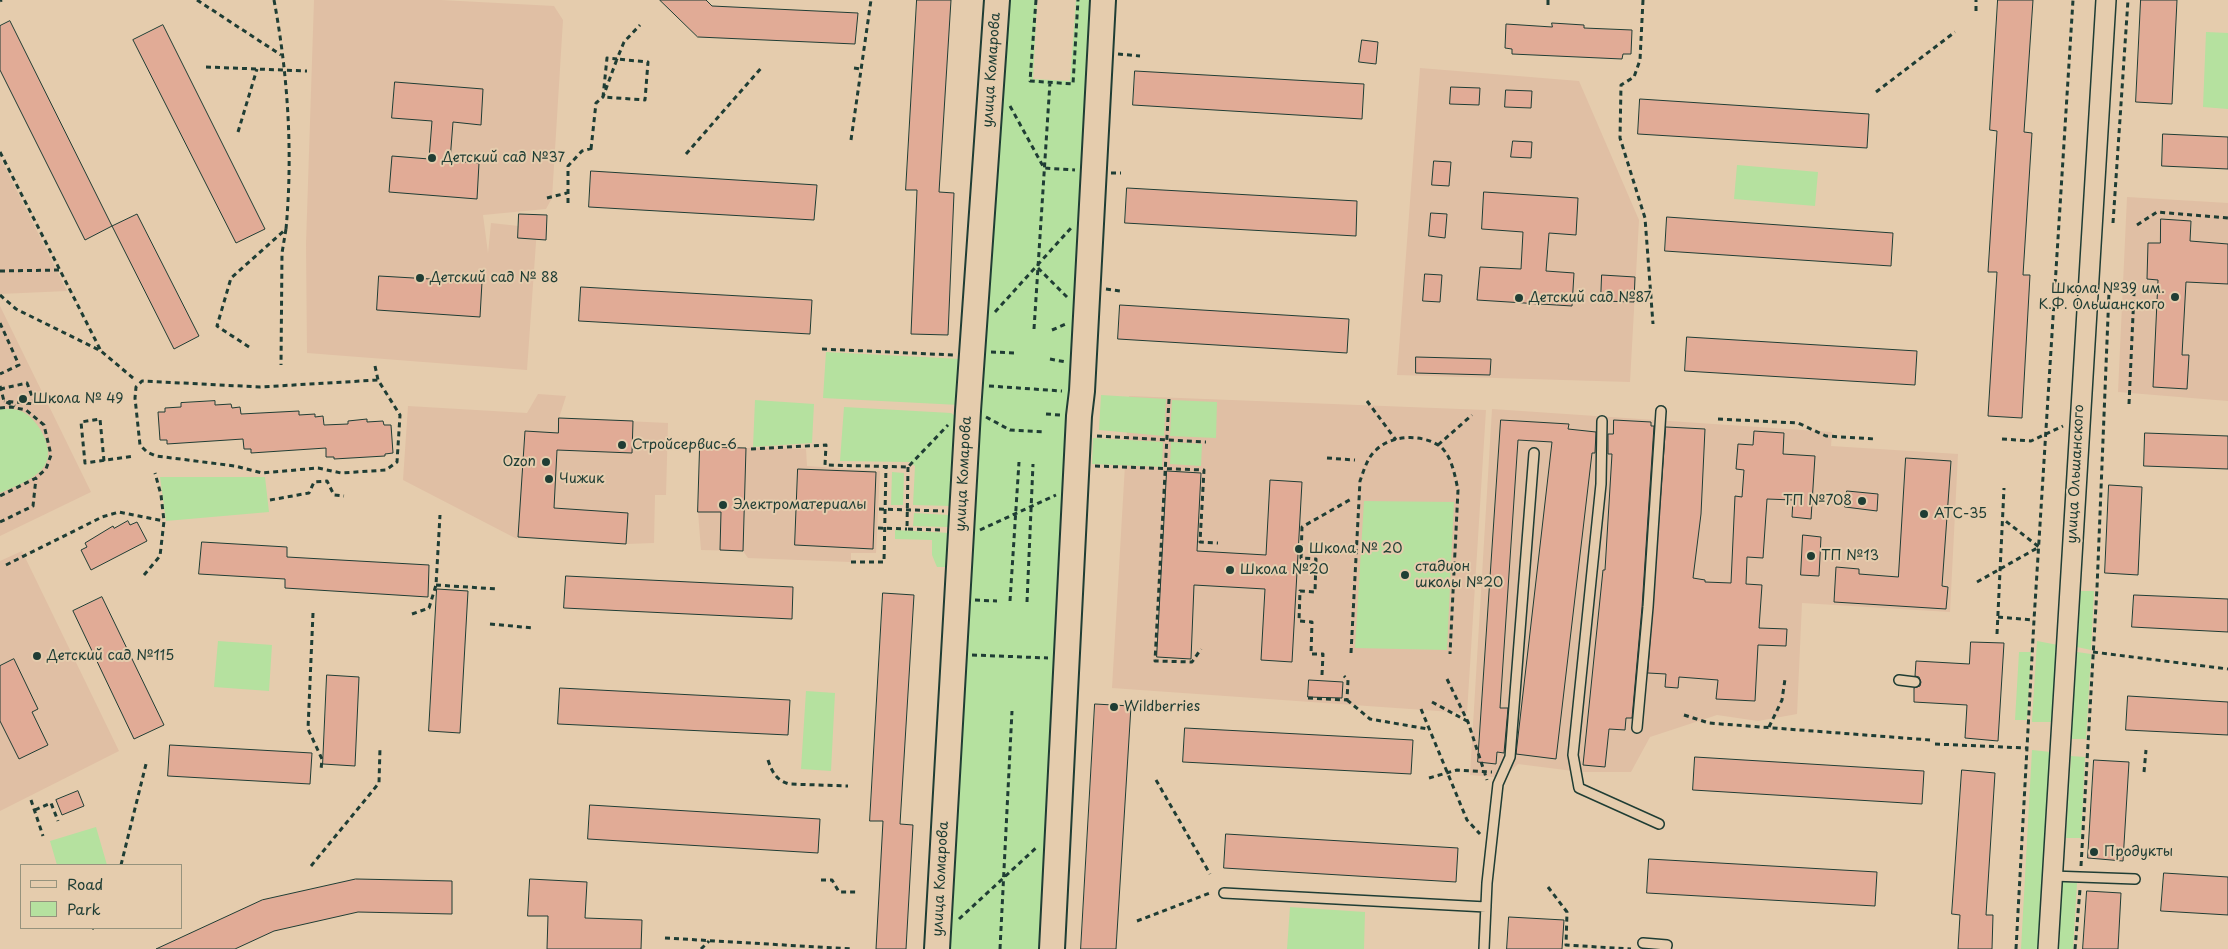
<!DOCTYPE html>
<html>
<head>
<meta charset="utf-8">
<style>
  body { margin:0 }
  #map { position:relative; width:2228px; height:949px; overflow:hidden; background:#e5ccad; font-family:"Playpen Sans",sans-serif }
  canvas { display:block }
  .legend { position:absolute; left:20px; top:864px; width:162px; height:65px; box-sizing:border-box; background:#e5ccad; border:1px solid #96937d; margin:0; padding:6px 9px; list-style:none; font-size:15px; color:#1f3d34 }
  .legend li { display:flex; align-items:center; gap:10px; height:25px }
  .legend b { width:25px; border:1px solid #96937d }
</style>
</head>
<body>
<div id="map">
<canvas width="2228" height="949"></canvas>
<ul class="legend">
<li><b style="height:6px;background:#e5ccad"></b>Road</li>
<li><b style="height:14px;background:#b5e19f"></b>Park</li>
</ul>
</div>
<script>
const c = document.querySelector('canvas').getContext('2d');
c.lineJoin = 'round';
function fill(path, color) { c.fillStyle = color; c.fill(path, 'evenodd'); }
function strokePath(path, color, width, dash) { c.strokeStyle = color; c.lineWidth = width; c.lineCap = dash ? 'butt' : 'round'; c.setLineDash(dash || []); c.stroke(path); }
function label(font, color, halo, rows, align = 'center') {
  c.font = font + ' "Playpen Sans",sans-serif'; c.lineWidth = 4; c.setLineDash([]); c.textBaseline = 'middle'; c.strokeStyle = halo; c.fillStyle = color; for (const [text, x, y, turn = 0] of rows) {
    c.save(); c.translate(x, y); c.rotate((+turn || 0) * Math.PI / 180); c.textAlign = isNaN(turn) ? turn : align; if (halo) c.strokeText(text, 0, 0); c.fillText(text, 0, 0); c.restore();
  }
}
fill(new Path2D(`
  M314,0H441L554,6L563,20L552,198L546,209L483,215L488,253L491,223L537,228L527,370L307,353L306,244Z
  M1420,68L1579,81L1639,220L1630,382L1397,375Z
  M0,157L67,291L0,294Z
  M2127,197L2228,203V401L2118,392Z
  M0,306L91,492L0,536Z
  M538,394L566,396L559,418L668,423L666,495H655L654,543L626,544L518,537L517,539L403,480L408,406L527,413Z
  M1129,396L1486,410L1467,713L1112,688Z
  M1492,409L1832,432L1831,446L1958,454L1950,612L1802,603L1797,714L1758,721L1717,715L1650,737L1631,772H1581L1518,764L1503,778L1470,775Z
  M700,447L806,449L807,466L880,471L876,553H851V562L748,558L743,551L701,550L698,512Z
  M22,551L119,751L0,811V561Z`), '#e0bfa4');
fill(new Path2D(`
  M1003,0H1037L1033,79L1070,81L1076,0H1097L1049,949H947Z
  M2206,32L2228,33V109L2203,107Z
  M1737,165L1818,172L1815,206L1734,199Z
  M826,352L961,359L959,405L823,398Z
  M1101,395L1166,399L1164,436L1099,430Z
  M755,400L814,404L812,443L753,447Z
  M1172,400L1217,402L1216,438L1170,436Z
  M844,407L951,413L958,418L951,506L913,505L915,466L909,462L840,461Z
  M0,409C7,409 16,408 23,412C39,420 57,452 43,468C32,481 15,486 0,493Z
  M1093,438L1163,442L1162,467L1092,464Z
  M1171,442L1202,444L1201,466L1170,464Z
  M892,472L904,473L903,505H891Z
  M160,477H265L269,512L166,521Z
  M1364,501L1454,502L1447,650L1355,648Z
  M914,513L949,515L948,527L913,526Z
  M895,530L950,533L948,567H937L932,555V540L895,539Z
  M2079,591H2094L2091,650L2077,647Z
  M218,641L272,645L269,691L214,687Z
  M2037,641L2058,645L2053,722H2032Z
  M2019,652H2031L2027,720H2015Z
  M2077,652L2091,654L2086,739H2071Z
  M806,691L835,693L831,771L801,769Z
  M2032,750L2051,752L2040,949H2021Z
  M2071,756L2085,757L2081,838H2066Z
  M96,827L107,865H57L50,841Z
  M2062,882L2077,883L2073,949H2059Z
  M1290,907L1365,912L1364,949H1287Z`), '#b5e19f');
const building = new Path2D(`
  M660,0H706L712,6L858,13L855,44L698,37Z
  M917,0H951L939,192L954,193L948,335L911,334L917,190H906Z
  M1998,0H2033L2024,132L2032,133L2023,275H2030L2022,418L1988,416L1997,272H1988L1997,131L1990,130Z
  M2141,0H2177L2172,104L2136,102Z
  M10,21L112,226L137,214L199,336L174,349L112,226L85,240L0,70V26Z
  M1552,23L1584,25V28L1632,30L1631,54H1623L1622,59L1512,54V49L1505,48L1506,24L1552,27Z
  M163,25L265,229L236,243L133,40Z
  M1362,40L1378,42L1376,64L1359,62Z
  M1135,71L1364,84L1362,119L1133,105Z
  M395,82L483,89L481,125L453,122L450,161L479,163L477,199L389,192L392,156L429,159L432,121L392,118Z
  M1451,87L1480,88L1479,105L1450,104Z
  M1506,90L1532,91L1531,108L1505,107Z
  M1640,99L1869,114L1867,148L1638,134Z
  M2163,134L2228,137V169L2162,166Z
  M1513,141L1532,142L1531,158L1511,157Z
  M1434,161L1451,162L1449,186L1432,185Z
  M591,171L817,185L814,220L589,207Z
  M1127,188L1357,201L1356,236L1125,223Z
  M1484,192L1578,198L1576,235L1549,233L1546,271L1574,273L1572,306L1477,300L1480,267L1521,269L1523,232L1482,229Z
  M1431,213L1447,214L1445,238L1429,236Z
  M519,214L547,215L546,240L518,238Z
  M1667,217L1893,233L1891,266L1665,251Z
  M2161,219L2191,221L2190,241L2228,244V284L2186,282L2182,355H2189L2187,389L2153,387L2158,280L2147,279L2148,243H2160Z
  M1425,274L1442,275L1440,302L1423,301Z
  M1602,275L1635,277L1634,302L1601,301Z
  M379,276L482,282L480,317L377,310Z
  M581,287L812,300L810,334L579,321Z
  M1120,305L1349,319L1347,353L1118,339Z
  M1687,337L1917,351L1915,385L1685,371Z
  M1416,357L1491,359L1490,375L1416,373Z
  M215,401V405L231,404L232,408L240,407L241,414L299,411V415L315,414V417L323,416L324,425L348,424V421L367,419V422L383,421L384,425H391L393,453L385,454V456L334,459V457H326V448L251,453V449H244L243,439L167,444V440H160L158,412H165V408L181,407V403Z
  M559,418L633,421L632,453L557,450L554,508L628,513L626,544L518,537L525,431L558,433Z
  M1501,420L1569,424L1568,429L1596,432L1595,453H1592L1556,759L1516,754L1552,442L1518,440L1500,708H1508L1504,753L1497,752L1496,764L1478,762Z
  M1614,420L1651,422V426H1654L1642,607L1632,718H1626L1625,730L1609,729L1605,767L1583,765L1603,570H1605L1612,454H1608V434H1613Z
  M1666,427L1705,429L1701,514L1693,578L1705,580V582L1731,583L1735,496L1742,497L1744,470L1736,469L1738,444L1753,445L1754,431L1784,433L1783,454L1815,456L1811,519L1792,517L1793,500L1767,499L1763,558L1747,557L1746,584L1762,585L1759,628L1787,629L1786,646L1758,645L1755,701L1716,699L1718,680L1679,677L1678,688L1665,687L1666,674L1648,673Z
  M2145,433L2228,436V469L2144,466Z
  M700,447L746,448L743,551L720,550L721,512H698Z
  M1906,458L1951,461L1942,586L1948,587L1946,609L1834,602L1836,567L1859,569V574L1898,577Z
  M798,469L876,472L873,549L795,545Z
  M1167,471L1201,473L1197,551L1266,555L1270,480L1302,482L1292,662L1261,660L1265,589L1194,585L1191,659L1157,657Z
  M2109,485L2142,487L2138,575L2105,573Z
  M1847,491L1878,494L1877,511L1845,507Z
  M128,521L130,525L137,522L147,541L91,570L81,550L87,547L85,543L113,526L114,528Z
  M1803,535L1821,537L1819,576L1801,575Z
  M202,542L287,547V557L429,565L428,597L285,588V579L199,574Z
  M566,576L793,587L792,619L564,608Z
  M437,589L468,591L460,733L429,731Z
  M883,593L914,595L900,824L913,825L906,949H876L883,821H870Z
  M2134,595L2228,599V632L2132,627Z
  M102,597L164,725L134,739L73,611Z
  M1971,642L2004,643L1998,741L1965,738L1967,705L1914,702V688L1920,686L1921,682L1919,677L1915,676L1916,661L1969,664Z
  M14,659L38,709L32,712L48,745L19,759L0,721V666Z
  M327,675L359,677L355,766L323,764Z
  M1309,680L1343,682L1342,698L1308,697Z
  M560,688L790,700L788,735L558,724Z
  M2128,696L2228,702V735L2126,730Z
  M1095,704L1131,706L1116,949H1081Z
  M1185,728L1413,740L1411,774L1183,762Z
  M170,745L312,753L310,784L168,776Z
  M1695,757L1924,771L1922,804L1693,790Z
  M2094,760L2129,762L2123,861L2088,858Z
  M1962,770L1995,773L1986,915H1993L1992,949H1958L1960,915L1952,914Z
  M78,791L84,806L62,815L56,800Z
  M590,805L820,819L818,853L588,839Z
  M1226,834L1458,848L1456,882L1224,868Z
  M1649,859L1877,872L1875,906L1647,893Z
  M2164,873L2228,877V915L2161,911Z
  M356,879L452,881V914L358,912L274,931L235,949H156L262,900Z
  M530,879L587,882L585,918L642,920L641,949H547L548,916H528Z
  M2087,891L2121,893L2118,949H2083Z
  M1509,917L1564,920L1562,949H1507Z`);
fill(building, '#e1ab96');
strokePath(building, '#1f3d34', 1);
const service = new Path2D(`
  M1602,421L1601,484L1573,755L1579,788L1659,824
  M1899,680L1915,682
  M1637,728L1648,607L1661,411
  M2052,876L2135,879
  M1224,893L1486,907
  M1643,943L1667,945L1666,949
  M1484,949L1487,883L1498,784L1510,757L1534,453`);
const minor = new Path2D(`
  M2048,949L2106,0`);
const tertiary = new Path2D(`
  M937,949L968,411L997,0
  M1052,949L1079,416L1082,391L1103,0`);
strokePath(service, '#1f3d34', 12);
strokePath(minor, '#1f3d34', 22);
strokePath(tertiary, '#1f3d34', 28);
strokePath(new Path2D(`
  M197,0L281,55
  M274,0C288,75 293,153 286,229
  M1036,0L1030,81L1073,84L1078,0
  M1548,0V7
  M1643,0L1640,60L1634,77L1621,85L1620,138L1645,218L1653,324
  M0,1L2,0
  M1976,11V0
  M1118,54L1140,56
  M206,67L307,71
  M854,68L861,69
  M1876,92L1955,32
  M1010,106L1044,168L1075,170
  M238,132L257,69
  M851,140L871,0
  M591,149L596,103L603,97L617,59L648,62L645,100L603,97L607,58L617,59L624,42L640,25
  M0,152L101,351
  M686,154L762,67
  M1111,173H1121
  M547,198L567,193
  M568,203V166L582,151L593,148
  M2113,223L2128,0
  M2137,225L2157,212L2228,218
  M1038,268L1067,297
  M0,271L59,270
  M1106,289L1120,291
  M0,295L16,309L101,351L133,378
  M995,312L1071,228
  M0,323L19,365L0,374
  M1034,329L1050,82
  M1052,330L1066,324
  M249,347L217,326L231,278L286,229L282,253L281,365
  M822,349L954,355
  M991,352L1016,353
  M1050,359L1066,362
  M375,366L378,380L400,415L397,462L386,470L341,473L318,468L262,473L235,466L156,456L147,452L140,445L135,398L136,387L142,381L260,387L378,380
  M0,386L4,401L15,406
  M989,386L1062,391
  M0,389L27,383L35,404L4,401
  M1169,399L1155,661L1192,662L1201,649
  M1367,401L1396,440
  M2129,404L2134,293
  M0,408L11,407L26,410L44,425L51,455L46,469L36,478L0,496
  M1046,414L1060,415
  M986,417L1010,430L1045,432
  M1718,419L1798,423L1826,436L1875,439
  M1097,436L1206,442
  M2002,439L2031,441L2063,426
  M1438,445L1472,415
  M751,449L826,445L825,465L908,467L948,425
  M1327,458L1355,460
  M104,461L100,419L81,422L85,463L134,456
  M1095,466L1204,470L1200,542L1218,543
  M908,467L907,529L941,530
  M270,500L309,493L314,482L327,481L334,495L344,496
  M879,509L944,511
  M0,522L33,506L36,478
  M878,528L907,529
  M980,530L1056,495
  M851,562H884L886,466
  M6,565L102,517L119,512L164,521
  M144,575L160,556L164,521L161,495L155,473
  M1977,582L2039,547L2003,519
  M436,585L497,589
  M975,600L997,601
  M1010,601L1019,462
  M1027,602L1033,464
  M313,613L308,729L322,759L321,770
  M412,614L429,608L436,585L440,515
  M1998,617L2034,620
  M490,624L534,628
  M1997,634L2004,488
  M2093,652L2228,669
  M1351,653L1360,481C1364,470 1367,458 1376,450C1392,434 1424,434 1441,447C1452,457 1455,476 1458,490L1450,654
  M972,655L1048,658
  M1322,675L1323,654H1311L1312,622L1299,621L1300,591L1315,592L1316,559L1301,558L1302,527L1353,498
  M1447,679L1468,722L1487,780
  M1308,698L1347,700L1348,680L1344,676
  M1347,700L1370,719L1428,729
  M1432,702L1467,721
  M1421,709L1467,820L1480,834
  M1684,715L1709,723L1930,740
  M1769,727L1782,700L1785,679
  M1935,744L2026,748
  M768,760C772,772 776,780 789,784L848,786
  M2144,772L2146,750
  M1429,778L1457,770L1492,772
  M1156,780L1210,874
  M31,800L43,836
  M35,810L51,803L58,821
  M121,865L146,764
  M311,866L379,783L380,748
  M2081,866L2097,588L2109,292
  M821,880H832L839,892H857
  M1548,887L1567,912L1566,945L1631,949
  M959,919L1037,847
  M1137,921L1210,893
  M92,929L93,928
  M665,938L852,949
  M701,949L709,941
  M1000,949L1012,711
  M2016,949L2034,620L2073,0
  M2075,949L2080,889`), '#1f3d34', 3, [5, 4]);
strokePath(service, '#e5ccad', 9);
strokePath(minor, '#e5ccad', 19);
strokePath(tertiary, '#e5ccad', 24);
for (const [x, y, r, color] of [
  [432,158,5,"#1f3d34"],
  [420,278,5,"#1f3d34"],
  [2175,297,5,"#1f3d34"],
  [1519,298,5,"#1f3d34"],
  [23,399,5,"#1f3d34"],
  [622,445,5,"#1f3d34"],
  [546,462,5,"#1f3d34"],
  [549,479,5,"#1f3d34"],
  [1862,501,5,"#1f3d34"],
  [723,505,5,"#1f3d34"],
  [1924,514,5,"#1f3d34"],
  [1299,549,5,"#1f3d34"],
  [1811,556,5,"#1f3d34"],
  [1230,570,5,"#1f3d34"],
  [1405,575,5,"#1f3d34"],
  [37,656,5,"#1f3d34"],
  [1114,707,5,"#1f3d34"],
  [2094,852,5,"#1f3d34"]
]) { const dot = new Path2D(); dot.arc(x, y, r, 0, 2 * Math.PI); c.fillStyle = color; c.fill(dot); strokePath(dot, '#e5ccad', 2); }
label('14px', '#1f3d34', '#e5ccad', [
  ["улица Комарова",992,70,-86],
  ["улица Комарова",964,474,-87],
  ["улица Ольшанского",2076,474,-87],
  ["улица Комарова",941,879,-87]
]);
label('14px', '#1f3d34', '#e5ccad', [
  ["Детский сад №37",442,158],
  ["Детский сад № 88",430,278],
  ["Школа №39 им.",2165,289,"right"],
  ["К.Ф. Ольшанского",2165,305,"right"],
  ["Детский сад №87",1529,298],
  ["Школа № 49",33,399],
  ["Стройсервис-6",632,445],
  ["Ozon",536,462,"right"],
  ["Чижик",559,479],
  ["ТП №708",1852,501,"right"],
  ["Электроматериалы",733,505],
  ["АТС-35",1934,514],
  ["Школа № 20",1309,549],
  ["ТП №13",1821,556],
  ["стадион",1415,567],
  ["школы №20",1415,583],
  ["Школа №20",1240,570],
  ["Детский сад №115",47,656],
  ["Wildberries",1124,707],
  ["Продукты",2104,852]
], 'left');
</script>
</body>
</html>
